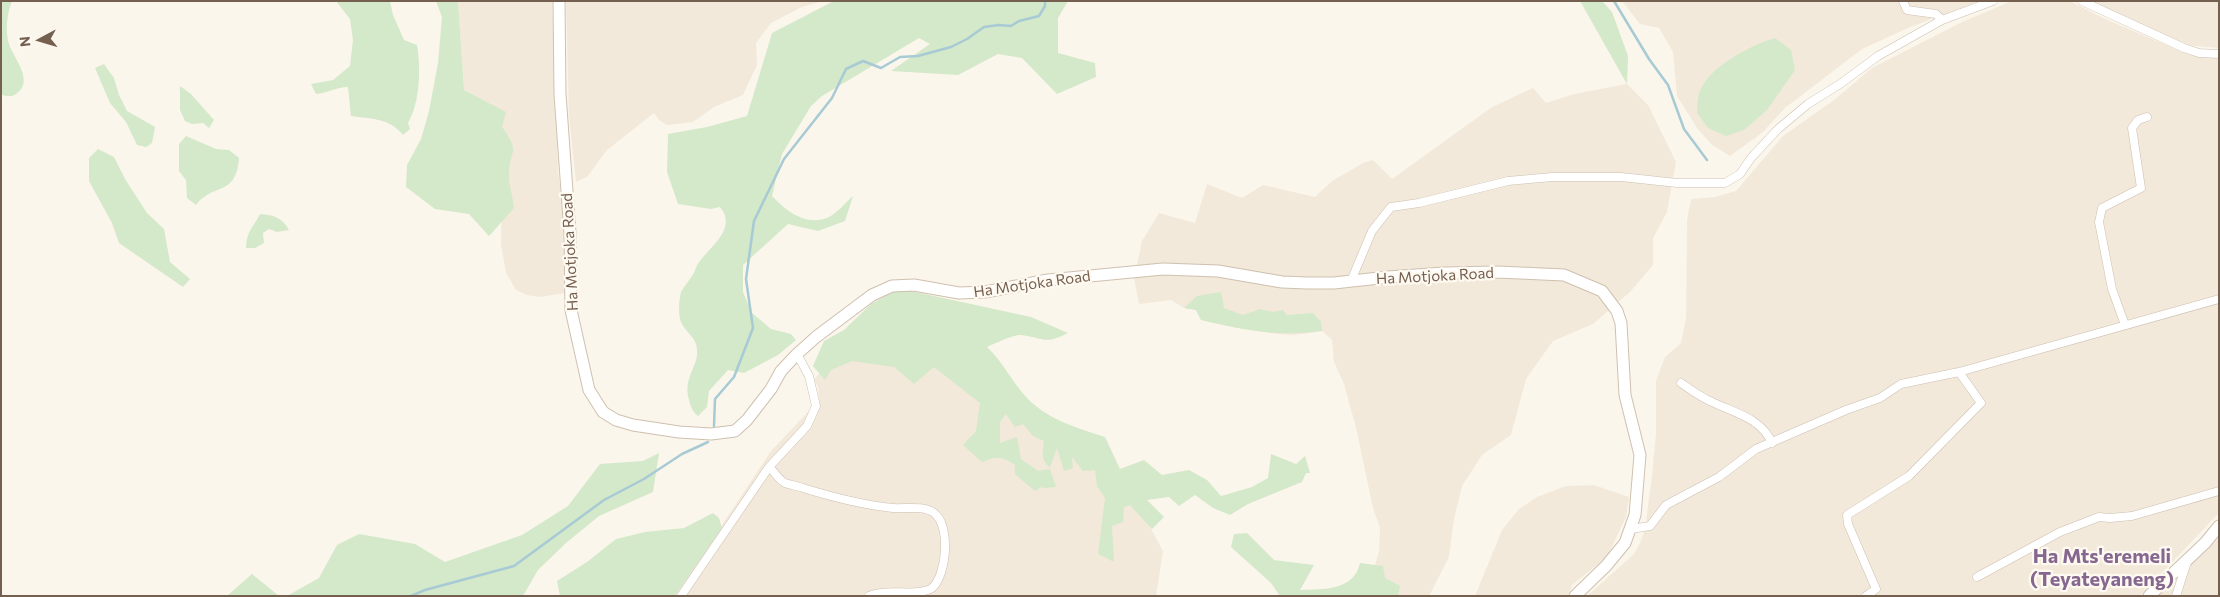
<!DOCTYPE html>
<html>
<head>
<meta charset="utf-8">
<style>
  body { margin:0 }
  #map { position:relative; width:2220px; height:597px; overflow:hidden; background:#fbf6eb; font-family:Commissioner,sans-serif }
  canvas { display:block }
  .frame { position:absolute; inset:0; border:2px solid #755f4f; pointer-events:none }
  .north { position:absolute; left:15px; top:15px; width:50px; height:50px; -webkit-text-stroke:4px #fefaf1; paint-order:stroke; rotate:264deg; font-size:14px; font-weight:700; line-height:20px; text-align:center; color:#755f4f }
  .north::after { content:''; display:block; margin:auto; width:18px; height:22px; background:#755f4f; clip-path:polygon(50% 0,100% 100%,50% 72%,0 100%) }
</style>
</head>
<body>
<div id="map">
<canvas width="2220" height="597"></canvas>
<div class="frame"></div>
<div class="north">N</div>
</div>
<script>
const c = document.querySelector('canvas').getContext('2d');
c.lineJoin = 'round';
function fill(path, color) { c.fillStyle = color; c.fill(path, 'evenodd'); }
function strokePath(path, color, width, dash) { c.strokeStyle = color; c.lineWidth = width; c.lineCap = dash ? 'butt' : 'round'; c.setLineDash(dash || []); c.stroke(path); }
function label(font, color, halo, rows, align = 'center') {
  c.font = font + ' Commissioner,sans-serif'; c.lineWidth = 4.5; c.setLineDash([]); c.textBaseline = 'middle'; c.strokeStyle = halo; c.fillStyle = color; for (const [text, x, y, turn = 0] of rows) {
    c.save(); c.translate(x, y); c.rotate((+turn || 0) * Math.PI / 180); c.textAlign = isNaN(turn) ? turn : align; if (halo) c.strokeText(text, 0, 0); c.fillText(text, 0, 0); c.restore();
  }
}
fill(new Path2D(`
  M458,1H552L558,172L564,215L565,293L539,297L527,295L516,290L506,273L501,245L502,194L491,104L464,90Z
  M566,1H824L802,7L771,23L756,43L757,65L743,95L714,107L693,122L667,125L660,121L654,113L607,150L587,177L576,182L569,116Z
  M1622,1H1979L1908,28L1862,49L1785,108L1762,133L1730,156L1712,145L1697,128L1677,96L1673,52L1659,28L1640,24Z
  M2012,1H2070L2103,18L2189,55L2219,58V513L2140,596H1587L1634,554L1640,543L1645,529L1652,476L1656,432V381L1665,357L1681,343L1686,319L1687,220L1691,199L1715,197L1736,191L1783,136L1834,100L1872,68L1962,22Z
  M2091,1H2219V48L2194,46L2165,37Z
  M1627,84L1648,105L1676,162L1667,212L1653,238V265L1630,292L1593,324L1553,341L1526,379L1511,435L1482,455L1462,486L1454,519L1449,557L1429,596H1380L1371,579L1379,551L1380,528L1373,508L1356,428L1344,384L1334,362L1332,340L1322,331L1295,335L1276,334L1233,327L1201,320L1196,310L1184,308L1171,300L1139,304L1134,278L1142,241L1159,213L1195,223L1207,184L1242,198L1263,185L1315,197L1332,181L1363,163L1373,160L1392,179L1492,107L1533,88L1546,103L1574,94Z
  M924,344L1128,486L1163,551L1156,596H675L771,451L808,412L820,408L818,387L814,379L844,348Z
  M1594,485L1629,497L1626,517L1607,557L1572,585L1568,596H1475L1502,530L1519,509L1537,497L1566,486Z
  M2219,537V596H2156L2209,547Z`), '#f2e9da');
fill(new Path2D(`
  M1,1H12C7,13 5,31 9,44C14,59 35,81 16,94C12,97 6,97 1,94Z
  M336,1H390L393,15L404,40L417,45C421,68 420,103 408,123L410,129L403,135C390,118 371,119 351,116L348,87C336,87 328,93 316,94L311,84L333,80L350,66L353,40L350,19Z
  M436,1H458L464,90L506,112L502,127C522,155 509,148 509,175C509,186 513,197 514,208L489,236L469,214L435,209L406,187L407,165L421,139L429,111L438,63L442,17Z
  M834,1H1068L1058,18V53L1095,63L1096,77L1057,94L1022,58L998,54L958,75L891,71L930,44L919,38L822,96L811,106L782,154L772,196C787,212 807,227 829,217C838,212 846,202 853,196L845,221L818,231L788,224L743,265V292L752,313L771,329L791,334L796,340L778,355L744,373L728,370L709,391L707,407L698,416C692,411 691,407 689,400C682,374 702,366 696,344C693,335 684,330 681,322C678,315 679,299 681,292C684,286 689,281 692,276C695,272 696,266 699,262C710,247 738,228 720,207L711,209L678,204L667,172L668,134L707,127L747,116L772,33Z
  M1580,1H1602L1612,12L1628,56L1627,84Z
  M1775,38L1791,50L1795,70L1767,110L1744,130L1726,136L1708,128L1697,113C1698,107 1697,100 1699,94C1706,68 1751,45 1775,38Z
  M104,64L114,78L119,95L127,111L155,127L152,143L146,147L137,145L126,122L110,103L95,68Z
  M180,86L191,94L214,120L209,128L203,123L192,124L185,121L180,110Z
  M186,136L216,149L229,150L239,158C236,197 214,182 196,205L187,198L186,180L179,171V144Z
  M98,149L114,157L125,179L147,213L164,229L170,262L190,279L183,287L119,243L112,223L89,181V158Z
  M260,214C275,215 282,218 289,230L277,232L269,229L263,233L264,243L255,248H246C247,230 253,228 260,214Z
  M906,290L1031,317L1068,333C1044,345 1045,338 1021,335C1012,335 996,343 987,347C1003,362 1012,382 1027,398C1048,420 1078,428 1105,437L1120,469L1144,460L1162,475L1189,470L1207,480L1221,496L1252,487L1268,478L1271,454L1296,464L1305,456L1310,473H1306L1302,482L1248,504L1230,515L1213,508L1195,495L1179,506L1169,497L1147,500L1164,517L1152,529L1130,505L1124,507L1123,522L1112,526L1114,562L1098,554L1105,498L1097,486L1095,470L1083,471L1072,457L1073,468L1064,471L1057,448L1050,467C1040,460 1043,451 1044,441L1033,436L1023,424L1015,427L1006,414L1000,422V443L1017,437L1021,459L1038,471L1050,469L1056,487L1044,488L1041,487L1035,491L1015,474V465C1001,456 997,456 982,462L963,445L976,431L980,403L934,367L914,384L894,367L852,361L831,370L825,380L813,366L824,341L844,330L871,304L894,291Z
  M1221,292L1224,308L1243,315L1260,309L1273,312L1283,310L1287,315L1313,313L1321,322L1322,331C1277,337 1244,330 1201,320L1196,310L1184,308L1197,296Z
  M659,453L653,492L599,516L566,543L538,570L523,596H287L319,578L337,545L359,534L415,544L445,562L522,535L568,506L600,464L643,461Z
  M713,513L719,518L722,528L675,596H560L557,581L587,562L616,539L645,532L684,528Z
  M1247,533L1274,560L1314,565L1300,590C1323,589 1354,591 1360,563L1383,566L1385,578L1400,586L1398,596H1280L1271,583L1231,547L1234,534Z
  M252,574L279,596H227Z`), '#d4e8ca');
strokePath(new Path2D(`
  M1614,1L1649,59L1668,85L1684,129L1707,160
  M714,426L715,399L734,377L753,328L746,279L754,221L784,159L832,98L846,69L863,61L881,68L900,57L918,56L951,47L967,39L984,27L999,25L1011,26L1019,21L1039,16L1045,6V1
  M411,596L425,590L514,566L604,500L644,479L682,454L708,442`), '#a7cad5', 2.5);
const street = new Path2D(`
  M1903,1L1907,10L1936,14L1942,20
  M2082,1L2184,48L2199,53L2219,54
  M1351,281L1372,231L1391,207L1419,203L1508,181L1552,177H1621L1677,183H1725L1740,174L1751,158L1778,129L1808,104L1840,84L1878,56L1942,20L1993,1
  M2125,325L2112,289L2099,222L2102,208L2141,188L2132,128L2138,120L2147,117
  M1681,383C1691,390 1700,397 1712,402C1735,413 1761,418 1772,443
  M769,467C774,471 779,480 785,483C791,485 797,486 803,488C832,497 863,505 893,508C905,509 924,505 934,513C951,525 947,575 932,588C918,597 888,588 869,596
  M1631,529L1650,526L1666,505L1719,477L1756,449L1846,410L1880,398L1901,384L1959,372L2219,299
  M1977,577L2060,532L2099,517L2110,518L2132,516L2219,491
  M681,596L769,467L807,426L816,406L809,376L797,354
  M1866,596L1876,589L1848,524L1847,515L1909,476L1981,403L1959,372
  M2176,596L2187,562`);
const secondary = new Path2D(`
  M559,1L560,94L570,233L571,310L589,390L603,412L616,420L633,425L679,432L711,434L735,431L747,420L771,389L781,371L797,354L816,337L872,295L892,286L914,285L959,293L985,292L1048,280L1163,269L1218,271L1282,282L1307,283H1334L1388,277L1444,273L1498,272L1564,275L1602,291L1617,311L1621,323L1625,395L1640,455L1635,515L1625,543L1606,566L1575,596
  M2149,596L2205,543L2219,526`);
strokePath(street, '#cdbfb1', 9);
strokePath(secondary, '#cfc0af', 13);
strokePath(street, '#fff', 8);
strokePath(secondary, '#fff', 11);
label('15px', '#755f4f', '#fefaf1', [
  ["Ha Motjoka Road",570,252,-93],
  ["Ha Motjoka Road",1435,276,-3],
  ["Ha Motjoka Road",1032,284,-8]
]);
label('bold 20px', '#866790', '#fefaf1', [
  ["Ha Mts'eremeli",2102,556],
  ["(Teyateyaneng)",2102,579]
]);
</script>
</body>
</html>
